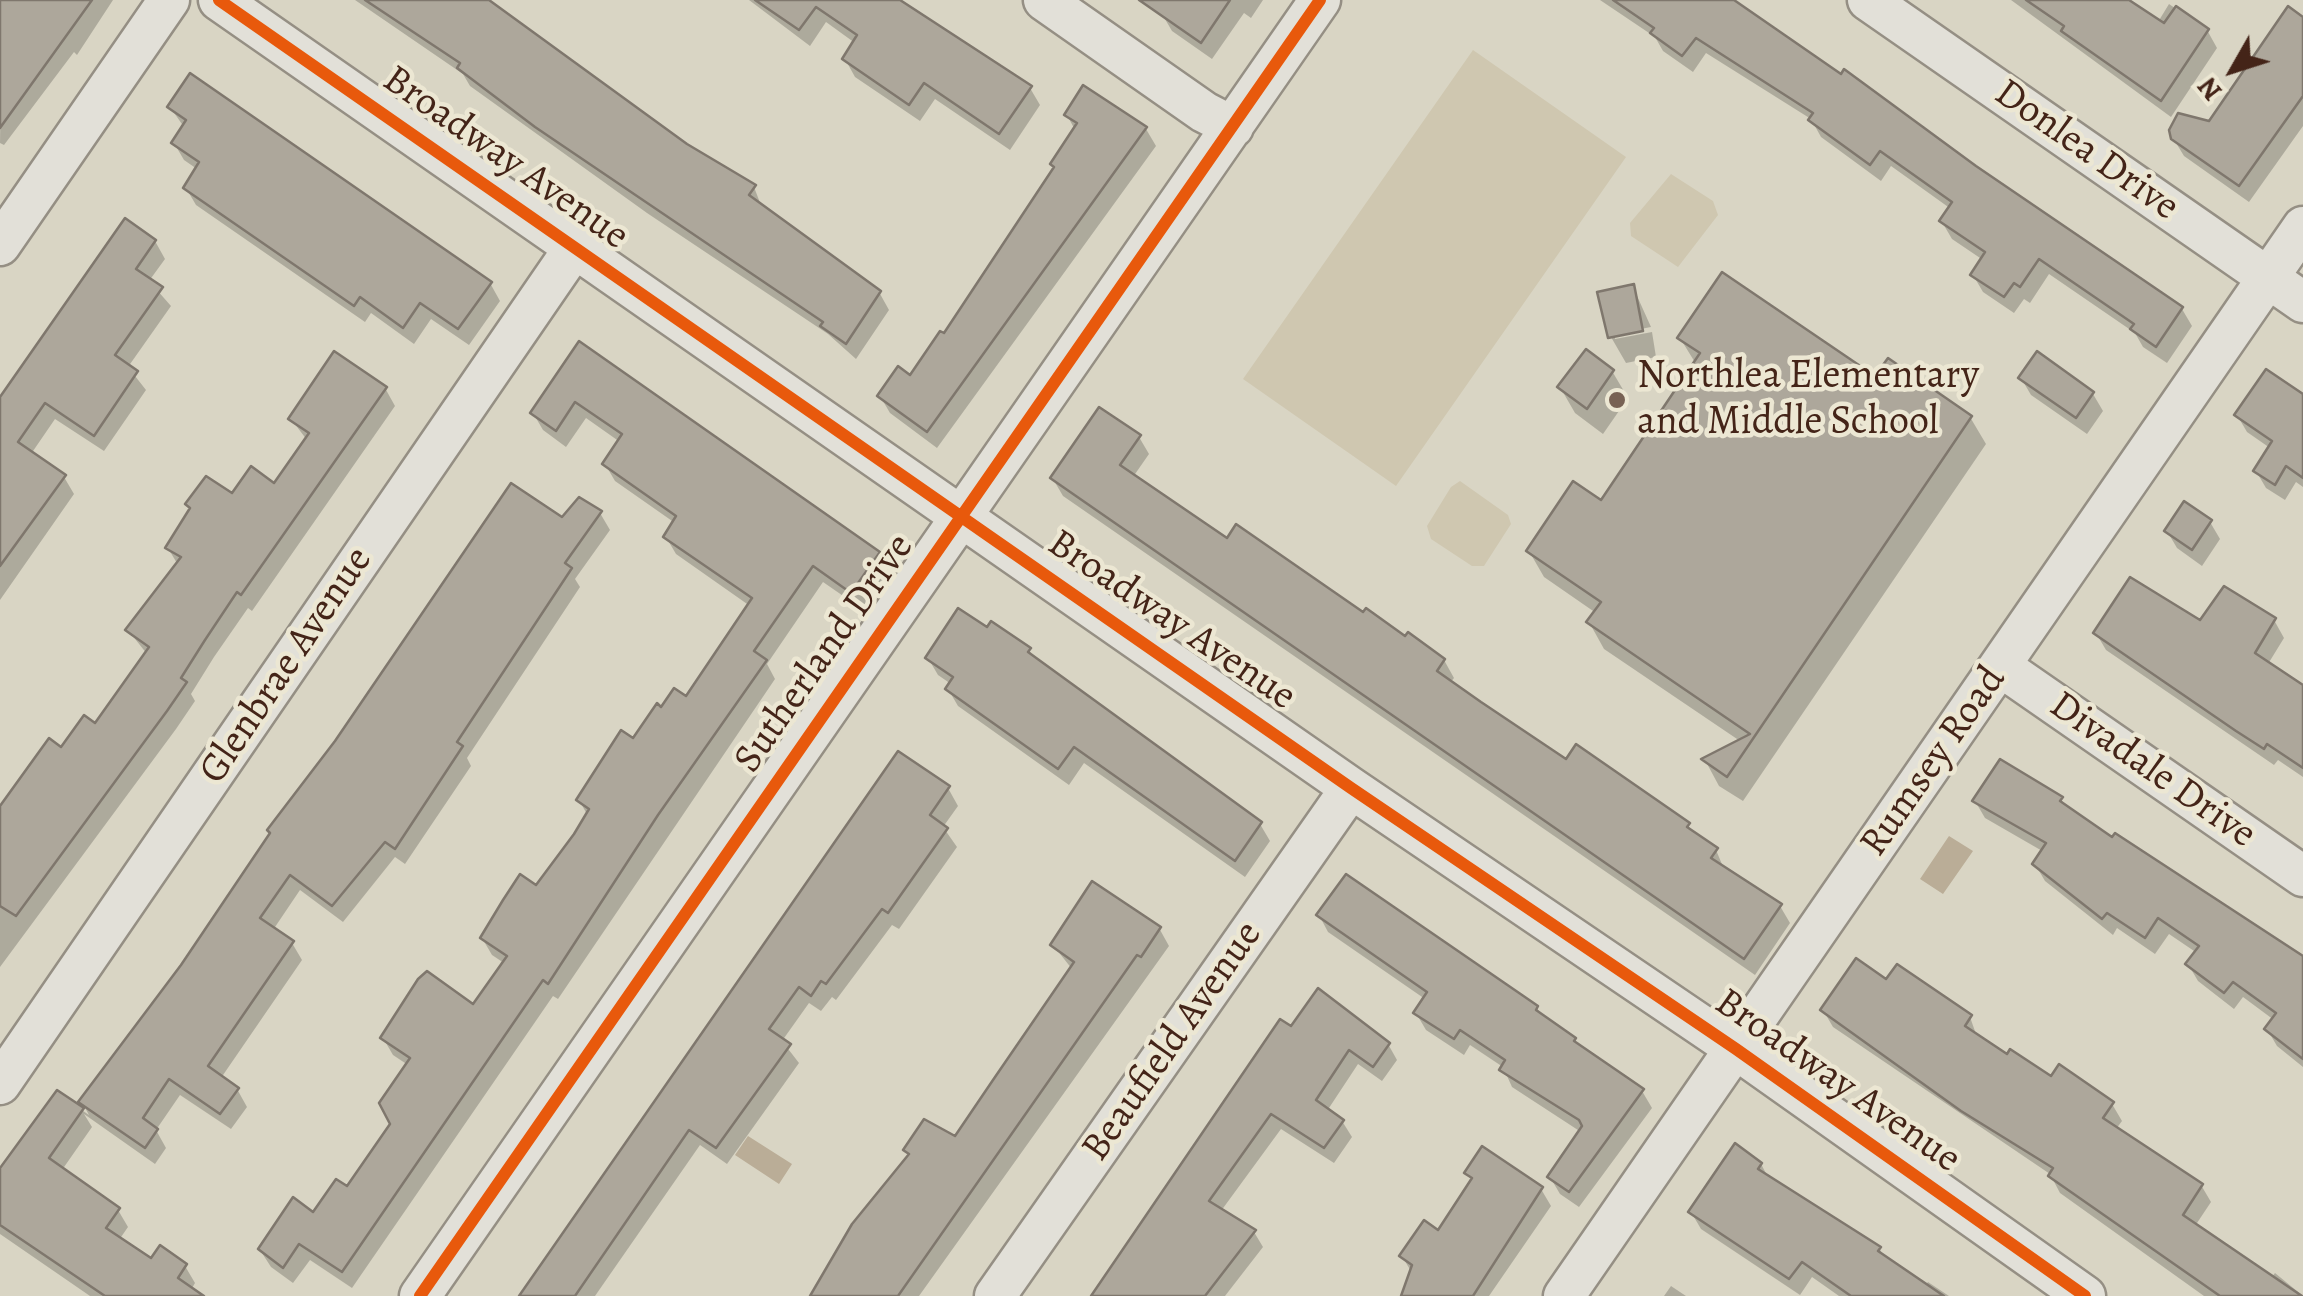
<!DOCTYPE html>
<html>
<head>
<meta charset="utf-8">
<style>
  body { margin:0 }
  #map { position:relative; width:2303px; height:1296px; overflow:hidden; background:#d9d5c4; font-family:Alegreya,serif }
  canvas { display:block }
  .north { position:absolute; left:2183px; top:20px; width:100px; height:100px; -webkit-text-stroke:8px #ece7d3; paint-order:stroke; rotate:231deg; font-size:28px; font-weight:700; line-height:40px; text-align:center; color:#442418 }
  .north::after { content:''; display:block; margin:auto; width:35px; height:45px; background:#442418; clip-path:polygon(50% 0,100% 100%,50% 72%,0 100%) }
</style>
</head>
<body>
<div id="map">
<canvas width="2303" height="1296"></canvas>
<div class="north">N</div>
</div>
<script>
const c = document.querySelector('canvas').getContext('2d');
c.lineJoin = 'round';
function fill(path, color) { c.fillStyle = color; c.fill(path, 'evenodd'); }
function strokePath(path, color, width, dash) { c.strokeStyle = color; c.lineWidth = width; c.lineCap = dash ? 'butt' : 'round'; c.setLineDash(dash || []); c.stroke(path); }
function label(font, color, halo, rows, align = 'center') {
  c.font = font + ' Alegreya,serif'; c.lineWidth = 9; c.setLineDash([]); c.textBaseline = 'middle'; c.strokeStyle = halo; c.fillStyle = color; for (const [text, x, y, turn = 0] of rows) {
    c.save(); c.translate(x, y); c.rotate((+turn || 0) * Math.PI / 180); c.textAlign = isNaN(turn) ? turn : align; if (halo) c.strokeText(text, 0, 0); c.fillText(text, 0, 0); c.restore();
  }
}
fill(new Path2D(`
  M1473,50L1626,157L1396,486L1243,379Z
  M1671,174L1713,201L1718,215L1678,267L1631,236L1630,223Z
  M1460,481L1508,515L1511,524L1484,566H1472L1431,539L1427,526L1451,487Z`), '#cfc7b0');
fill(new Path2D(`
  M1949,836L1973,851L1943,894L1920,879Z
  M748,1136L792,1164L779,1184L735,1155Z`), '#baad97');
fill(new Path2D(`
  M2,0H113L77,55L74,52L4,145L0,143Z
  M355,0H484L686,146L754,187L762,208L879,292L889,310L856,359L828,334L647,213L470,86L463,74Z
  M749,0H895L1030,88L1040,105L1010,150L935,99L920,121L855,77L845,59L855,43L826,22L810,46Z
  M1171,0H1263L1251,18L1244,13L1212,59L1172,31L1162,14Z
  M1600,0H1733L2182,309L2192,326L2167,363L2143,347L2135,333L2049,274L2030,303L2024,299L2014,313L1983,292L1973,275L1983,260L1952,239L1942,222L1951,209L1891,166L1881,181L1821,137L1811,119L1706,53L1693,72L1663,51L1655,37Z
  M2011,0H2124L2158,22L2169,4L2207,30L2217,48L2171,117Z
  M2303,20V126L2249,202L2184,156L2173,138L2210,124Z
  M170,107L490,283L500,301L469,345L431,319L414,344L371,313L365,322L196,205L186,188L197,169L184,160L174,143L184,127Z
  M1067,115L1146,129L1156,146L937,448L890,413L880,396L910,378L944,337L1056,169L1075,130Z
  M155,241L165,259L149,281L171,306L128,367L146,390L104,451L55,419L31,454L64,477L74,494L0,600V400Z
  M1633,287L1651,327L1615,334V339L1652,332L1656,357L1626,363L1611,337Z
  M1680,338L1876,380L1970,417L1986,444L1743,801L1719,786L1705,760L1740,741L1604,649L1589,622L1596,613L1544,577L1529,551L1601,503L1696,364Z
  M580,344L878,553L888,571L862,609L823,582L767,664L775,679L558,999L553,996L352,1288L310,1260L293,1283L271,1267L260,1250L348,1190L393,1124L408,1065L393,1055L383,1038L474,1007L504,963L492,955L482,938L536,889L588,816L579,800L662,710L686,700L750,606L676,554L666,537L675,523L615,481L605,464L620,442L586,418L566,447L543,430L533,413Z
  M1612,371L1628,398L1603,434L1575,413L1560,387Z
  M2021,378L2093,394L2103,411L2087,434L2031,395Z
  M385,388L395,406L252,611L248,608L214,657L191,694L195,701L176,729L0,967V813L61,750L95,727L147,654L128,630L178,565L168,548L233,496L275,486L307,440L291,419Z
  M2303,397V487L2296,482L2285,500L2266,488L2256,471L2270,448L2247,432L2237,415Z
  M1139,437L1149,454L1133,477L1227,542L1444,660L1454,678L1450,683L1566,762L1688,825L1694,835L1716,850L1724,869L1780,906L1790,923L1755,975L1063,496L1053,479Z
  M600,513L610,530L575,579L580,587L467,758L471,766L405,864L395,857L343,922L300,890L273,930L292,943L302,960L221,1078L237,1089L247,1107L231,1129L180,1095L156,1130L166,1148L155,1164L84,1114L92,1127L62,1170L118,1210L128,1227L119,1240L152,1261L185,1266L195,1283L191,1290L200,1296H90L0,1234V1175L57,1093L89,1115L82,1102L562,521Z
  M2210,522L2220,539L2202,566L2177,548L2167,531Z
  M2274,620L2284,638L2268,664L2303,688V777L2278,760L2274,765L2106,650L2096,633Z
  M988,630L1029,650L1035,660L1260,824L1270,841L1245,877L1084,763L1069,785L958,706L948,689L951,684L938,675L928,658Z
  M948,788L958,806L943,827L957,847L899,929L892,925L836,1000L832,997L821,1011L809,1003L782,1041L799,1063L727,1164L700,1145L595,1296H523Z
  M2061,799L2067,809L2303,959V1067L2277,1046L2267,1029L2274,1020L2243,997L2234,1009L2198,981L2188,964L2197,953L2169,934L2155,954L2117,928L2113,935L2045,881L2035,864L2044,852L1985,818L1975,801Z
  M1319,915L1536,1008L1579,1047L1642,1091L1652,1108L1579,1207L1560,1194L1550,1177L1581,1132L1512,1087L1503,1067L1470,1045L1464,1055L1426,1030L1416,1013L1425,999L1328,932Z
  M1159,928L1169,946L919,1296H811L854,1225L910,1156L906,1150L955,1139L1072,969L1053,945Z
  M1887,983L1970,1017L1977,1037L2051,1080L2112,1104L2122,1121L2116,1129L2201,1185L2211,1202L2195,1226L2271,1278L2275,1273L2303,1296H2204L2060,1193L2050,1174L1833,1027L1823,1010Z
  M1291,1030L1388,1044L1397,1060L1382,1081L1358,1064L1327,1111L1342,1121L1352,1137L1334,1163L1281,1129L1221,1211L1254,1232L1263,1247L1225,1296H1092Z
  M1761,1164L1769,1179L1879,1248L1886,1260L1925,1286L1928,1282L1949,1296H1839L1812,1277L1800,1295L1701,1229L1691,1212Z
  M1467,1173L1541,1189L1551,1206L1489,1296H1404L1412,1273L1402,1256L1438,1233L1473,1183Z
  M1671,1286L1686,1296H1664Z`), '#0003');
const building = new Path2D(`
  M0,0H92L0,128Z
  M365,0H489L687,144L756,185L749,195L881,291L846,344L820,326L823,322L535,127L457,68L460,63Z
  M755,0H900L1032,86L999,134L924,83L909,105L842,59L857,35L816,7L799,30Z
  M1139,0H1230L1201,43Z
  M1613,0H1734L1841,74L1844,69L1976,166L2183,307L2156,347L2130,329L2134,324L2039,259L2020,287L2014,283L2004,297L1970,275L1985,252L1939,221L1952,202L1880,151L1870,165L1808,120L1813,113L1696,38L1682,56L1650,33L1654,28Z
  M2026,0H2129L2164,23L2176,6L2209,29L2161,101L2061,31L2064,26Z
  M2288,6L2303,17V96L2239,186L2171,139L2169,130L2178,113L2209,121Z
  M190,73L492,282L458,329L420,303L403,328L360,297L354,306L183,188L199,162L171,143L186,120L167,107Z
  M1083,85L1147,127L927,432L877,396L898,366L910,375L940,331L944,333L1054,167L1050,164L1077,123L1064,115Z
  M125,218L156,240L136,269L163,287L115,355L138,371L94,436L45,403L18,442L66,475L0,566V397Z
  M1722,272L1875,376L1888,358L1972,416L1727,777L1701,759L1750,734L1586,622L1601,602L1526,551L1573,481L1601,500L1700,353L1677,338Z
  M1634,284L1643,331L1608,338L1597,292Z
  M579,341L880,552L851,593L813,566L754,651L767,660L658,815L548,984L543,980L342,1272L299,1244L283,1268L258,1249L293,1197L313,1212L336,1179L347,1186L390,1124L379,1103L410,1058L380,1038L418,979L427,971L473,1004L507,956L480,938L503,900L520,874L536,885L574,834L589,809L576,800L621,730L633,738L657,703L661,707L674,688L686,696L752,598L663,537L676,516L602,464L622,434L575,402L556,431L530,413Z
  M1586,349L1614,370L1587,409L1557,387Z
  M334,351L387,387L241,595L237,592L205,640L181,678L187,682L167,711L16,916L0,906V806L49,738L61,747L84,715L95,723L149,647L125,630L181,557L165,548L190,508L185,504L206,476L232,493L251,466L274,483L309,433L288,419Z
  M2037,351L2094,392L2076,418L2018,378Z
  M2266,369L2303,394V478L2286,466L2275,485L2253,471L2272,441L2234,415Z
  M1099,407L1141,435L1120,465L1227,538L1236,524L1363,612L1366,608L1405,636L1408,632L1445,659L1437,671L1481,702L1566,759L1576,744L1690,823L1687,827L1718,848L1711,858L1782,904L1744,959L1050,478Z
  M511,483L562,517L579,497L602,511L565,563L572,568L457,742L463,746L395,849L385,842L332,906L290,875L260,918L294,941L208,1066L239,1088L220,1114L169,1079L143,1118L158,1129L145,1148L78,1102L181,965L270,833L267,830L335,741Z
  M2184,501L2212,520L2192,550L2164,531Z
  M2130,577L2200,620L2224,586L2276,618L2255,653L2303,685V768L2267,744L2264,749L2236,731L2093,633Z
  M958,608L987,627L991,621L1031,648L1028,652L1262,822L1235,861L1074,747L1058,769L945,689L953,677L925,658Z
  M898,751L950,786L930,815L948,828L888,913L882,909L826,984L821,981L811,996L799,987L769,1029L791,1044L716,1148L689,1130L575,1296H519Z
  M2000,759L2063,797L2060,801L2112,837L2115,833L2303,956V1059L2264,1029L2276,1013L2233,982L2224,993L2185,964L2199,946L2158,918L2145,938L2107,913L2102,919L2032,864L2046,843L1972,801Z
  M1346,874L1538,1006L1536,1010L1576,1038L1574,1041L1644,1089L1569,1192L1547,1177L1582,1126L1579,1120L1499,1070L1505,1060L1460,1030L1454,1039L1413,1013L1427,992L1316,915Z
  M1092,881L1161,927L1141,957L1137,955L898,1296H810L852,1224L909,1154L903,1150L924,1119L955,1136L993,1080L1074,962L1050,945Z
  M1856,958L1886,979L1897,964L1972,1015L1965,1026L2007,1054L2010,1049L2051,1076L2059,1064L2114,1102L2103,1118L2203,1184L2183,1215L2302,1296H2220L2048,1176L2053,1168L1961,1111L1820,1010Z
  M1318,988L1390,1043L1373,1067L1349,1050L1316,1100L1344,1120L1324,1148L1271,1114L1209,1201L1256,1230L1205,1296H1091L1280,1019L1291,1026Z
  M57,1090L84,1108L49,1158L120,1208L106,1228L151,1258L160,1245L187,1264L178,1278L204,1296H105L0,1225V1168Z
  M1735,1143L1762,1163L1758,1169L1881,1247L1878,1251L1944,1296H1851L1802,1262L1789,1279L1688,1212Z
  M1482,1146L1543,1187L1473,1296H1401L1412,1265L1399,1256L1424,1220L1438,1230L1472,1178L1464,1173Z`);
fill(building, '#ada79b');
strokePath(building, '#7f776d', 2.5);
const minor = new Path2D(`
  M219,0L1351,788L1736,1049L2085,1296
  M1044,0L1204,112L1233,127
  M1868,0L2303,302
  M0,245L169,0
  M2000,666L2303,876
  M0,1084L575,247
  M420,1296L1320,0
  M995,1296L1351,788
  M1564,1296L2303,227`);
strokePath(minor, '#958f84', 45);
strokePath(minor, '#e2e0d8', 40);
strokePath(new Path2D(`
  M219,0L1351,788L1736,1049L2085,1296
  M420,1296L1320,0`), '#e8590c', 12);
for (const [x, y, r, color] of [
  [1617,400,10,"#786254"]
]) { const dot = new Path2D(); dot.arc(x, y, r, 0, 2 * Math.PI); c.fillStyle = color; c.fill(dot); strokePath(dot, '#ece7d3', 4); }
label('40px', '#442418', '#ece7d3', [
  ["Donlea Drive",2086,151,35],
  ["Broadway Avenue",505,159,35],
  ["Broadway Avenue",1171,621,34],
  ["Sutherland Drive",825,654,-55],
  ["Glenbrae Avenue",287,666,-56],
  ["Rumsey Road",1934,762,-55],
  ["Divadale Drive",2152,771,35],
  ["Beaufield Avenue",1173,1042,-55],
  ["Broadway Avenue",1837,1082,35]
]);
label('40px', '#442418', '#ece7d3', [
  ["Northlea Elementary",1637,377],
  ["and Middle School",1637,423]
], 'left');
</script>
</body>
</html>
